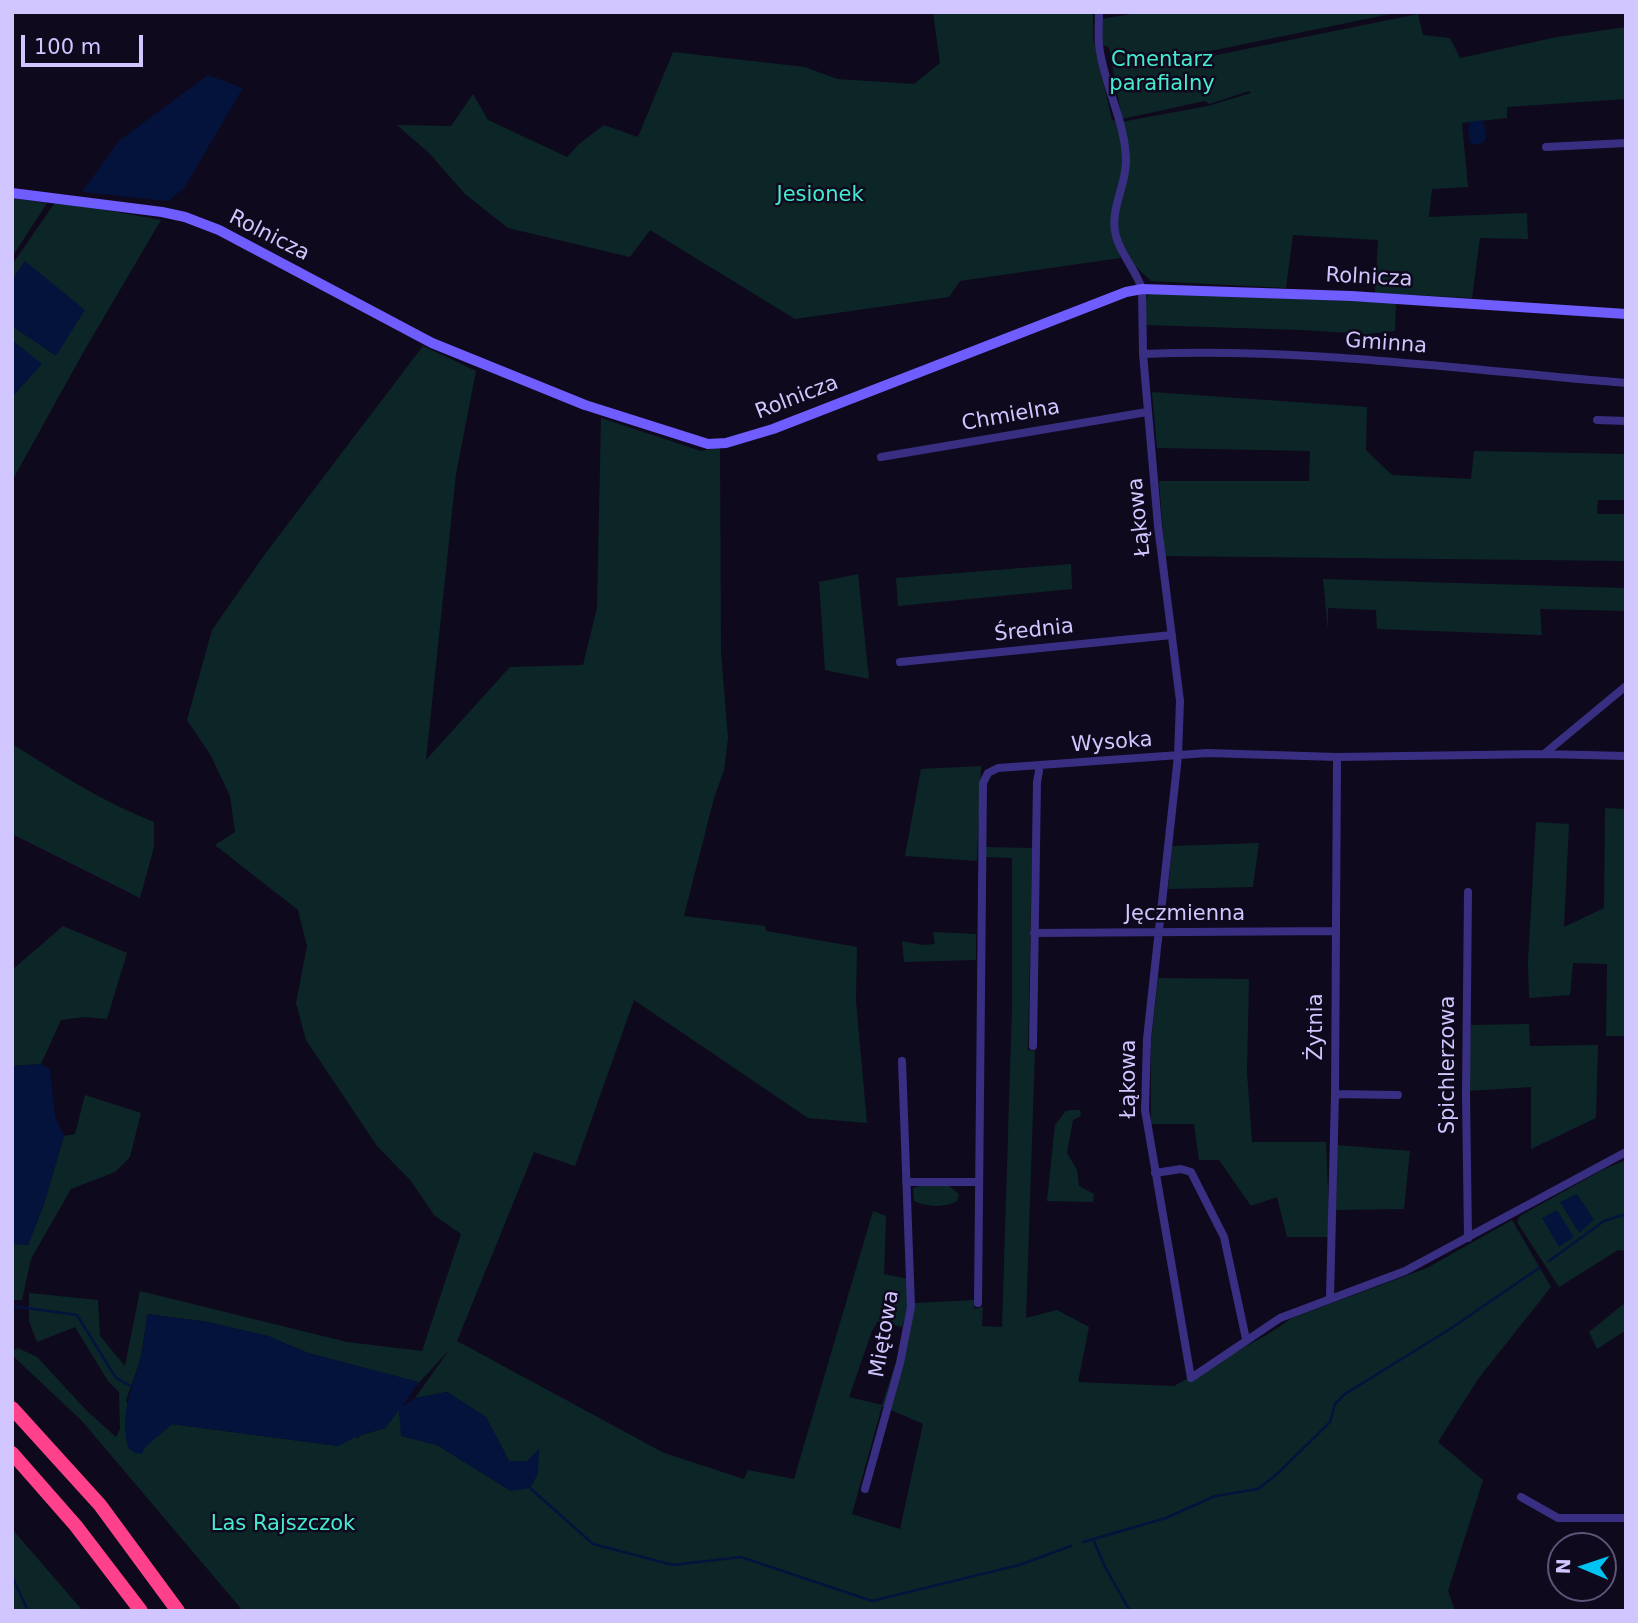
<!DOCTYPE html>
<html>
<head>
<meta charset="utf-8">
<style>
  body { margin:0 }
  #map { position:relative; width:1638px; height:1623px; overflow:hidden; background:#0f091d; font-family:"DejaVu Sans",sans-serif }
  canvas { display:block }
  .frame { position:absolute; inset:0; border:14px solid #d1c6ff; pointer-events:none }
  .north { position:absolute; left:1547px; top:1532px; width:70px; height:70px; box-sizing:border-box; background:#0f091d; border:2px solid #5d5577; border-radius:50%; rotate:272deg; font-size:19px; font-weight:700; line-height:28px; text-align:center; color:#d1c6ff }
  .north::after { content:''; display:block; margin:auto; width:24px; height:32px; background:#00c3f1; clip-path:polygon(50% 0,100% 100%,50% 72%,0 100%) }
  .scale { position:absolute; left:21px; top:35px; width:122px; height:32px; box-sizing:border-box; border:4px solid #d1c6ff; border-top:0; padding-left:9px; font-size:21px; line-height:24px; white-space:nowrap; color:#d1c6ff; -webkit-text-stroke:5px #0f091d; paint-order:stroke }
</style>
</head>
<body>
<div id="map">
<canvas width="1638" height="1623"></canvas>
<div class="frame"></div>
<div class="north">N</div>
<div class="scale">100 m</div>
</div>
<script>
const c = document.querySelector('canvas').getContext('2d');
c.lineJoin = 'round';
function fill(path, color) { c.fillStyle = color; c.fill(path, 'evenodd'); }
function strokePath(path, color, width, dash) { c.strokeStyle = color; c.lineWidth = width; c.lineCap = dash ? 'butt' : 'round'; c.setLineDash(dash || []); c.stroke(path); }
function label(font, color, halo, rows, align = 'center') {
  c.font = font + ' "DejaVu Sans",sans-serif'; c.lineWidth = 5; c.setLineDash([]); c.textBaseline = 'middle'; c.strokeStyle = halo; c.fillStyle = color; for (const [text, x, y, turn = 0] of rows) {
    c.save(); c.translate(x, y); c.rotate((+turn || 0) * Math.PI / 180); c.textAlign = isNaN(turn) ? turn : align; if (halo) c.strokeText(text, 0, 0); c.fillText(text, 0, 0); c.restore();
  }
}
fill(new Path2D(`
  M933,12H1093V38L1112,120L1121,122L1208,106L1251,93L1249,91L1209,104L1205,101L1122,119L1109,47L1102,45V19L1142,12H1400L1196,54L1197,59L1418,14L1423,35L1450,38L1460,58L1557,37L1626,27V99L1507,107V118L1462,123L1468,187L1432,189L1429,217L1527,213L1528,239L1480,238L1472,298L1375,293L1378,240L1293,235L1286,288L1151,281L1134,265L1123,244L1120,258L960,281L949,297L795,319L650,230L630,257L508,228L465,194L429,153L397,125L451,126L473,94L488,120L567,157L579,144L604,125L638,137L673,52L805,67L837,79L914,84L940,63Z
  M12,198L47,203L12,257Z
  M56,201L161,220L84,351L12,481V397L41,364L12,340V326L56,355L25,261L12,280V265Z
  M1149,293L1396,303L1395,331L1367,334L1301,330L1146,325V300Z
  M423,346L476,371L456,474L426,760L510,667L583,665L597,608L601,418L701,451L720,447L721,652L728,738L724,770L714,798L684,916L765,926L766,931L857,947L856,1001L867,1123L808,1118L634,1000L575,1166L534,1152L457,1341L664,1453L744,1479L748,1470L794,1479L873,1211L886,1216L884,1274L908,1279L907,1311L902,1327L878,1321L872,1331L849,1397L882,1405L915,1303L975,1300L974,1309L983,1307L982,1326L1002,1327L1012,1007V858L985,857V847L1032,848L1028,1050L1035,1051L1026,1318L1057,1310L1089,1327L1078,1382L1174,1386L1270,1333L1292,1318L1427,1268L1512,1220L1551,1287L1478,1379L1438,1442L1483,1480L1448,1591L1455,1611H243L82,1421L12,1355V1351L18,1348L37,1357L87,1411L116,1437L120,1429L119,1392L108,1381L75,1327L37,1342L29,1321V1293L98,1300L100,1336L125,1366L140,1291L347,1342L422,1351L461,1234L434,1215L411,1181L377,1146L306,1040L296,1003L307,946L298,910L215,845L235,832L230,796L210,754L187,720L212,630L265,554ZM148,1314L208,1322L268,1336L308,1353L395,1376L416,1386L450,1349L415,1398L447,1392L486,1417L509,1461H527L538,1450L511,1491L437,1445L402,1436L399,1409L385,1428L358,1436L360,1438L355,1437L338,1446L172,1424L146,1446L126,1400L140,1361ZM882,1406L923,1424L900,1529L852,1514Z
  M1152,392L1367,407L1366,450L1392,475L1471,479L1474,451L1626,454V500H1598L1597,514H1626V561L1165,556L1159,481H1309L1310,451L1157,448Z
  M1071,564L1072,589L898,606L896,578Z
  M858,574L869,679L825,670L819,582Z
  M1323,579L1626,588V611L1540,609L1542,635L1377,629L1376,610L1328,608V630Z
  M12,744C58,773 103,802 154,822V847L140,898L12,834Z
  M981,766L977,861L905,856L921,769Z
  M1605,808L1626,809V1036H1606L1607,964L1573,963L1570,995L1529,998L1528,961L1536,822L1569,824L1564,927L1604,908Z
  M1259,843L1253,887L1168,889L1172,846Z
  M63,926L127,953L107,1019L84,1017L61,1020L41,1064L12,1066V970Z
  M933,932L976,934V960L904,962L902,941L922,945L935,944Z
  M1158,978L1249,979L1247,1072L1252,1142H1326L1330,1237H1287L1277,1197L1251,1206L1219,1160H1199L1194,1124H1151V1042Z
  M1529,1024L1530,1046L1598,1045L1596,1118L1531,1149V1087L1468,1091L1471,1025Z
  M85,1095L141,1113L130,1157L115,1172L71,1189L31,1259L22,1300H12V1243L28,1245L44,1204L64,1136L75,1134Z
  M1071,1110H1080L1081,1116L1073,1120L1067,1153L1077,1170L1079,1186L1094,1194L1093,1202L1047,1201L1055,1125L1066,1111Z
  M1337,1145L1410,1151L1404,1209L1336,1210Z
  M1626,1160V1251L1618,1250L1559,1287L1517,1222L1520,1216L1604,1169Z
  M925,1185H948L959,1194L957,1201C946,1208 926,1207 914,1201L913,1188Z
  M1626,1302V1330L1597,1349L1589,1332Z
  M12,1529L83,1611H12Z`), '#0c2628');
fill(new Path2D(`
  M208,75L243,88L184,188L168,201L82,192L120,140Z
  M1483,120L1486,136L1484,142L1476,145L1470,142L1468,129L1470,122Z
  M25,261L85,310L56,356L12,326V280Z
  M12,340L42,364L12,397Z
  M41,1064L50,1070L55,1116L64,1136L44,1204L28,1245L13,1244L12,1066Z
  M1577,1194L1594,1220L1579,1233L1560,1202Z
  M1557,1210L1574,1237L1559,1247L1542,1218Z
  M147,1314L208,1322L268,1336L308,1353L419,1382L402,1407L415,1398L447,1392L486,1417L509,1461H527L539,1449L538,1474L530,1488L511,1491L437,1445L401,1436L399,1410L385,1428L355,1437L338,1446L172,1424L146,1446L142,1454L135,1453L128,1448C120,1414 130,1395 139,1363C144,1347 145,1330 147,1314Z`), '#04133c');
strokePath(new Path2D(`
  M1549,1261L1604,1221L1626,1214
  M12,1306L77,1315L116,1378L131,1386
  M530,1488L593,1544L673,1565L741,1557L872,1601L1019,1565L1071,1546
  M1093,1539L1105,1567L1130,1611
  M1083,1542L1166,1518L1215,1496L1258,1489L1278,1473L1330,1422L1335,1404L1345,1394L1450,1329L1539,1268
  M12,1576L28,1611`), '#04133c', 2.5);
strokePath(new Path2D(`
  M1099,12C1099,23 1098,34 1099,45C1103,83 1126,123 1126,161C1126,187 1109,210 1116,236C1121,255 1136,270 1142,289L1143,354L1158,526L1180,701L1178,756L1147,1039L1145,1110L1191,1378L1280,1318L1405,1271L1626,1152
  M1546,147L1626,143
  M1143,354C1304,347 1465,370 1626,383
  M1597,420L1626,421
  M881,457L1147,412
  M900,662L1172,635
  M1544,754L1626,756
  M1468,892L1466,1095L1468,1238
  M1034,933L1335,931
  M1033,1046L1037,782L1040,765
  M1335,1094L1398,1095
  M1155,1173L1181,1169L1191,1172L1224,1237L1246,1339
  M906,1182H979
  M1330,1297L1335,1094L1337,757
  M978,1303L983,783L988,773L998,768L1207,753L1337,757L1544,754L1626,686
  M865,1489L900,1363L911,1307L902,1061
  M1521,1497L1558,1518H1626`), '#392f82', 8);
strokePath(new Path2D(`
  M12,193L162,212L185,217L219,230L432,343L585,405L708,444L726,443L773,429L1126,292L1142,289L1351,296L1626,314`), '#6f5dff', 10);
strokePath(new Path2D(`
  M12,1408L100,1505L178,1611
  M12,1453L76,1526L141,1611`), '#ff418b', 14);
label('21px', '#45ebd1', '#0f091d', [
  ["Cmentarz",1162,61],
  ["parafialny",1162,85],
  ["Jesionek",820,196],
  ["Las Rajszczok",283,1525]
]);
label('21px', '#d1c6ff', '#0f091d', [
  ["Rolnicza",269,236,27],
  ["Rolnicza",1369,278,3],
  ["Gminna",1386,344,4],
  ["Rolnicza",797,398,-21],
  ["Chmielna",1011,416,-10],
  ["Łąkowa",1140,517,-96],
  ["Średnia",1034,631,-6],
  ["Wysoka",1112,743,-4],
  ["Jęczmienna",1185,915],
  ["Żytnia",1317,1027,-90],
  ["Spichlerzowa",1449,1065,-90],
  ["Łąkowa",1130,1079,-90],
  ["Miętowa",885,1334,-80]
]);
</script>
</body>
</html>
